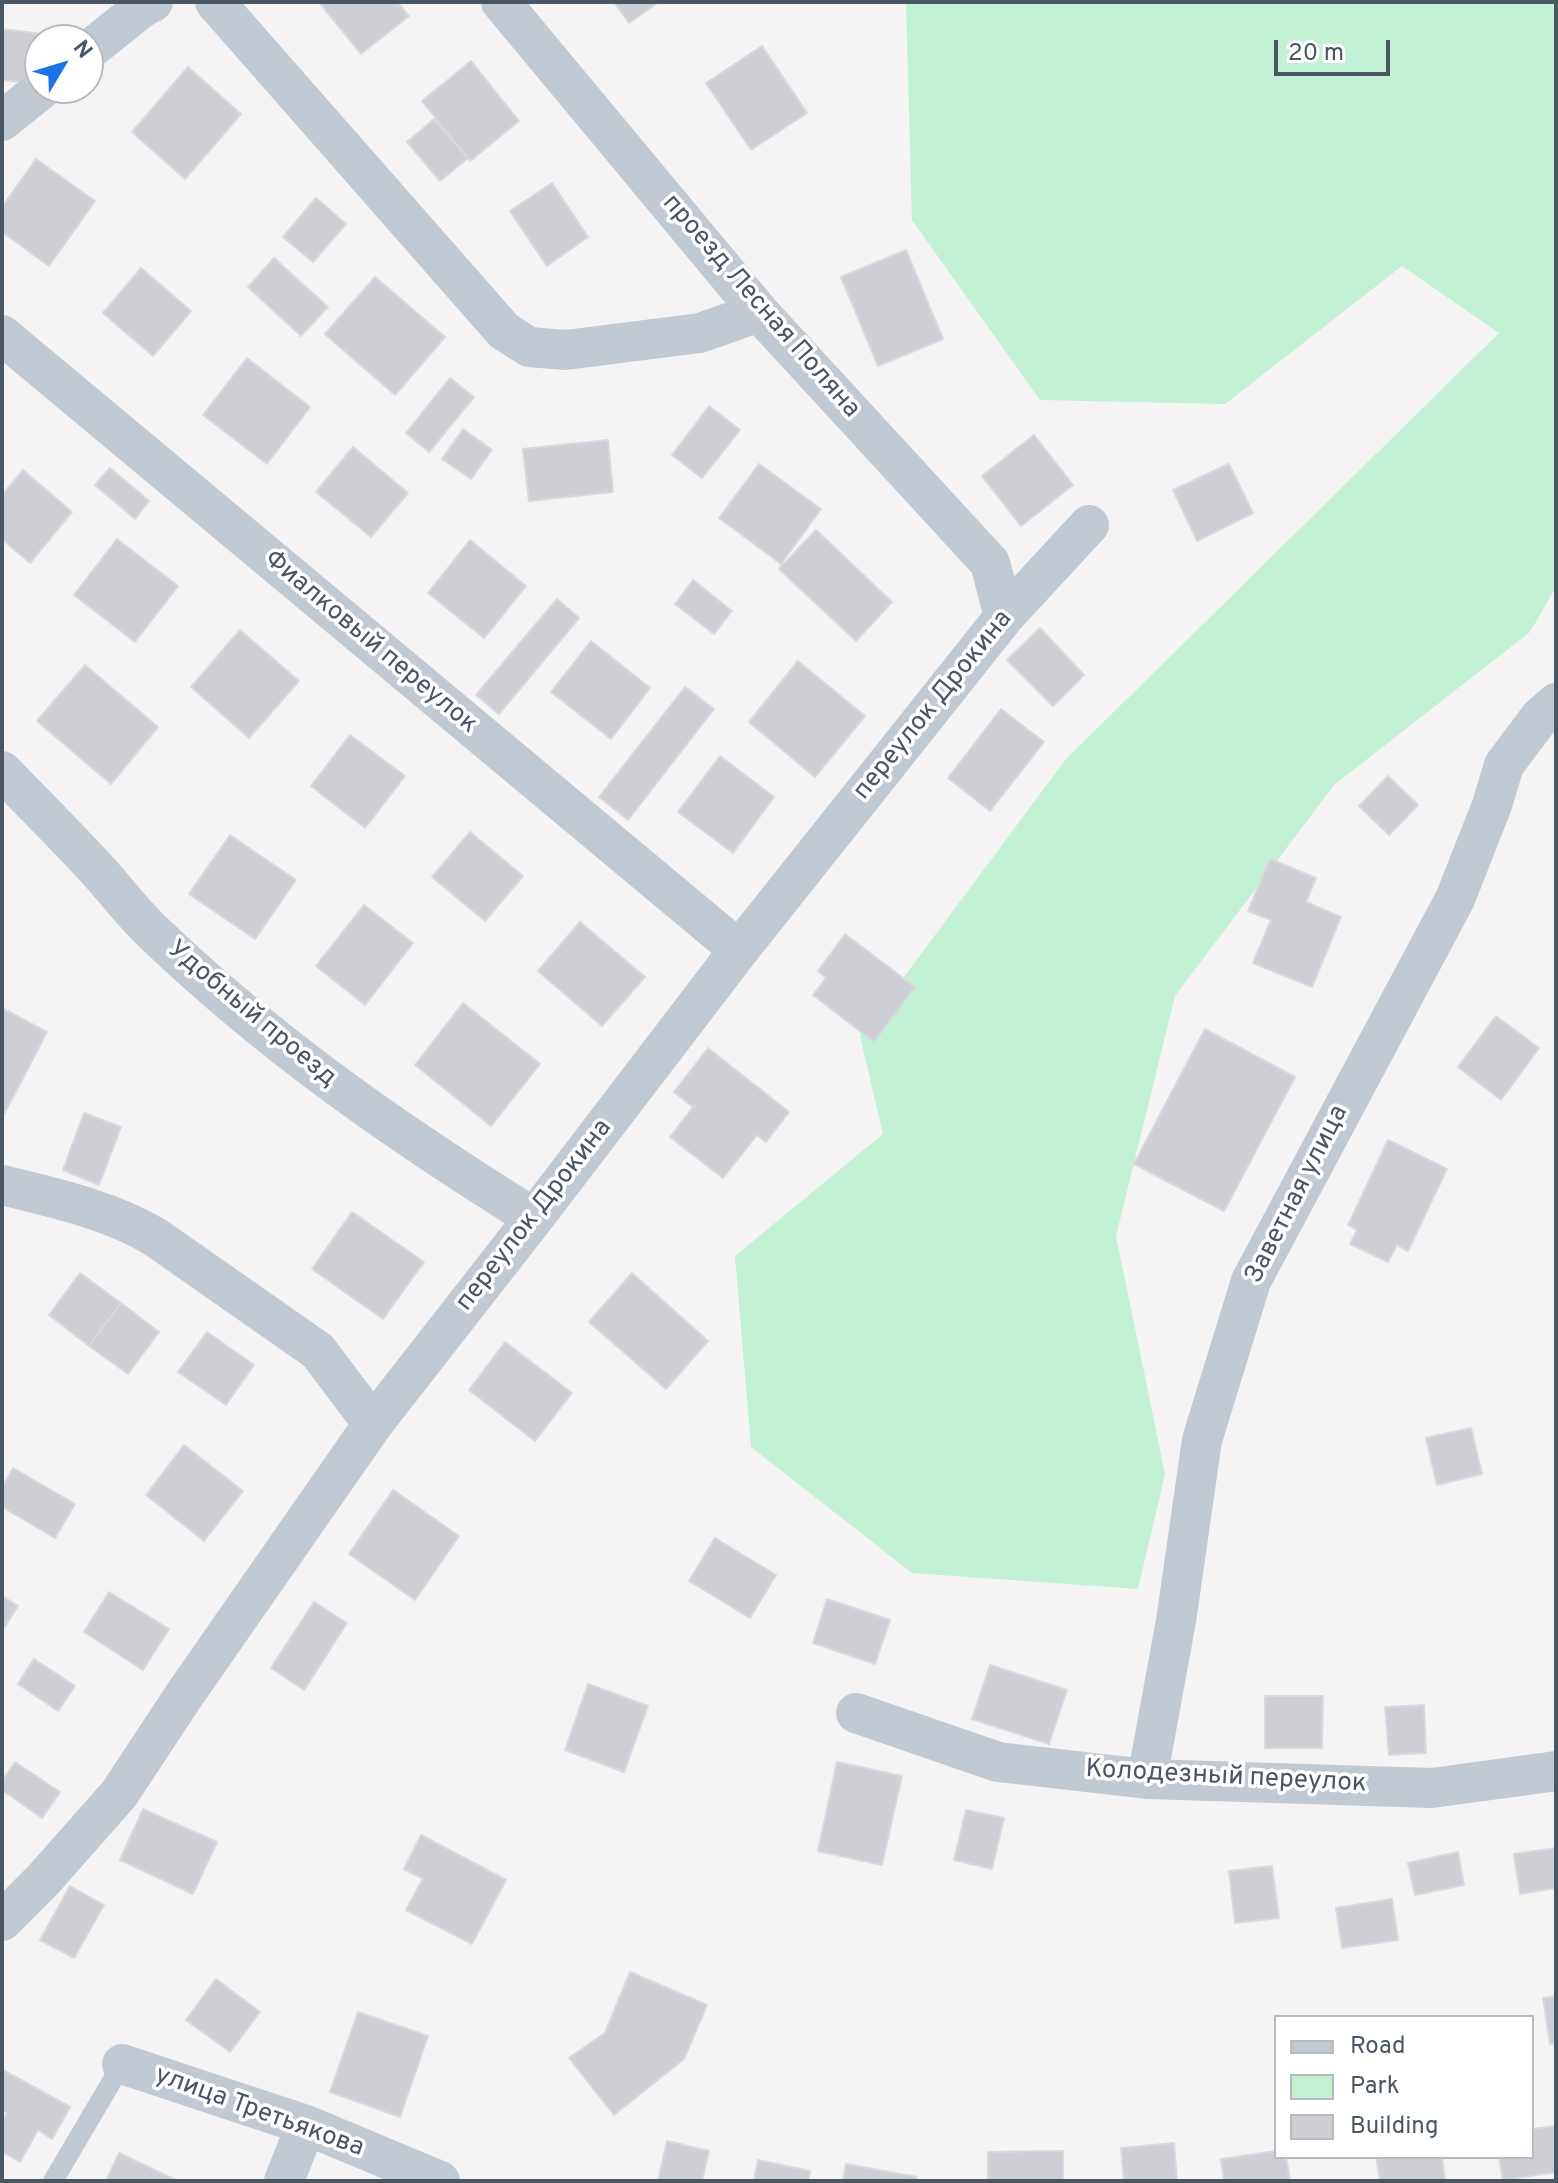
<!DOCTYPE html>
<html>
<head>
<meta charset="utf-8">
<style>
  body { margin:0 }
  #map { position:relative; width:1558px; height:2183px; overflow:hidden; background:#f5f3f3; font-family:Overpass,sans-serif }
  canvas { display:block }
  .frame { position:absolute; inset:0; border:4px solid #4a5661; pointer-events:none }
  .legend { position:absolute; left:1274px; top:2015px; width:260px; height:144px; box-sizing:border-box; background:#fff; border:2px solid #b7bbc0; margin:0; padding:10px 14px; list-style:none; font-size:24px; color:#4a5661 }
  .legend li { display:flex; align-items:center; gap:16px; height:40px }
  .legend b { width:40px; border:2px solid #b7bbc0 }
  .north { position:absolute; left:24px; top:24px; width:80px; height:80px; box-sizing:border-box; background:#fff; border:2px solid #b7bbc0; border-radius:50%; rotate:52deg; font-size:22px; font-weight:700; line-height:32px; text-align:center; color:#4a5661 }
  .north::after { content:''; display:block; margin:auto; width:28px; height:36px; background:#1a73e8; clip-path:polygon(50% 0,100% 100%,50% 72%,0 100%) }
  .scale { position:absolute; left:1274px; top:40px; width:116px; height:36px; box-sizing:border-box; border:4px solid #4a5661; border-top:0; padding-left:10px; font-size:24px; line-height:28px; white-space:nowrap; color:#4a5661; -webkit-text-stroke:6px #fff; paint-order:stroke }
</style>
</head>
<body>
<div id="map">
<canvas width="1558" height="2183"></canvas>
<div class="frame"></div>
<ul class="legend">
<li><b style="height:10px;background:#c1cad2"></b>Road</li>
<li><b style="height:22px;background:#c3f1d5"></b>Park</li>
<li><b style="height:22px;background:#cdcfd5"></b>Building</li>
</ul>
<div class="north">N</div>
<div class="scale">20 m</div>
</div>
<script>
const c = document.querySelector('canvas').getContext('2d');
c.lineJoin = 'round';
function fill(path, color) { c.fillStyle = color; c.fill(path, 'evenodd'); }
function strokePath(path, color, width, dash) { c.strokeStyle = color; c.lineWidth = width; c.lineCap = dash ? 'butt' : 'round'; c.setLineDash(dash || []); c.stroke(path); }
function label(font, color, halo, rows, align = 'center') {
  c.font = font + ' Overpass,sans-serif'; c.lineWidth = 7; c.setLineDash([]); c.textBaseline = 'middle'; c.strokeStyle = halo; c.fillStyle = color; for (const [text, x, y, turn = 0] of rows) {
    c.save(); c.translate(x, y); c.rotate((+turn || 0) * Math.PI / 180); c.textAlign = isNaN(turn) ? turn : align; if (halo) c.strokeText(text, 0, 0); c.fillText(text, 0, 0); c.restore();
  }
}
fill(new Path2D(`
  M906,2H1556V587L1530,632L1334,785L1175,996L1116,1236L1165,1474L1138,1589L912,1573L751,1447L735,1256L883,1134L860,1036L1066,759L1499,333L1402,266L1225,404L1040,400L912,220Z`), '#c3f1d5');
const building = new Path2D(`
  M319,2H397L409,16L361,54Z
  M614,2H659L629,23Z
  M2,29L49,35V40H40V84L2,80Z
  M762,46L807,113L751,150L706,83Z
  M471,61L519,121L470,161L422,101Z
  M188,67L241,114L185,179L132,132Z
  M434,119L468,158L440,181L407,142Z
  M36,159L95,201L49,266L2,232V207Z
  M552,183L588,237L547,266L510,211Z
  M316,198L346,224L313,262L283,237Z
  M906,250L943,339L878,366L841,277Z
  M274,258L328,307L301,336L248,287Z
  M141,268L191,311L153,356L103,313Z
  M375,277L445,337L395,395L325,334Z
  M247,358L310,407L267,464L203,415Z
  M450,378L474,397L429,452L406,433Z
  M709,406L740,430L702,478L672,455Z
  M463,429L492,450L471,479L442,459Z
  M1034,435L1073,485L1021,526L982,476Z
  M608,440L613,492L529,501L523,449Z
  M353,447L408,493L371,537L316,492Z
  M759,464L821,509L781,564L719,518Z
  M1229,464L1253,513L1197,541L1173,490Z
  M110,468L149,501L135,519L95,485Z
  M23,470L72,512L30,563L2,539V495Z
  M816,530L892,602L856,641L779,569Z
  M117,539L178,586L135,642L74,595Z
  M470,540L526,586L484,638L428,593Z
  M693,580L732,611L714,634L675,604Z
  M557,599L579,618L499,714L476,695Z
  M1040,628L1084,675L1053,706L1007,660Z
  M240,630L299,681L249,738L191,687Z
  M591,641L650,688L611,739L551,692Z
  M798,661L865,716L815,777L749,722Z
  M85,665L158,727L111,784L37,721Z
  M685,687L714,709L628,820L599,797Z
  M1001,709L1044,742L990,811L948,778Z
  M350,735L405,776L365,828L311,786Z
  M720,756L774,797L733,853L678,812Z
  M1388,776L1418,805L1389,835L1359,806Z
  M470,832L523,876L485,921L432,877Z
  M230,835L296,880L255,939L189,894Z
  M1270,859L1316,878L1306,902L1341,917L1312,987L1253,963L1271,920L1248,911Z
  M364,905L413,943L365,1005L316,966Z
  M580,922L645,977L602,1026L538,971Z
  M845,934L915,987L874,1042L813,995L826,978L818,971Z
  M463,1003L540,1064L491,1126L415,1065Z
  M2,1008L47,1032L2,1118Z
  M1496,1016L1539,1048L1501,1100L1458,1067Z
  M1205,1029L1295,1077L1224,1211L1134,1164Z
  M708,1048L789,1112L766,1142L757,1135L723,1178L670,1137L693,1107L674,1092Z
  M84,1113L121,1127L99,1185L63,1170Z
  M1388,1140L1447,1169L1408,1251L1397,1245L1388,1262L1350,1244L1357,1230L1348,1225Z
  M352,1212L424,1262L383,1319L312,1269Z
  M80,1273L121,1303L89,1346L49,1315Z
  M632,1273L708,1341L666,1389L589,1322Z
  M121,1303L159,1332L128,1374L89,1346Z
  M207,1332L254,1365L226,1405L178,1372Z
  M505,1342L572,1393L535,1441L469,1390Z
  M1471,1428L1482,1474L1437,1485L1426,1438Z
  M184,1445L243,1491L204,1541L146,1495Z
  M13,1468L75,1504L55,1538L2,1507V1488Z
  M393,1490L459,1536L415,1600L349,1554Z
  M715,1538L776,1575L750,1618L689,1581Z
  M109,1592L169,1629L143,1670L84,1632Z
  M2,1596L18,1606L2,1631Z
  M827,1599L890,1620L875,1664L813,1643Z
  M314,1602L347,1623L304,1690L271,1668Z
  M34,1659L75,1686L58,1711L18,1684Z
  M990,1665L1067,1690L1049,1744L972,1719Z
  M588,1684L648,1706L624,1772L565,1750Z
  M1265,1696H1323L1322,1748H1265Z
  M1424,1705L1426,1753L1389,1755L1385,1707Z
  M15,1762L60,1792L42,1818L2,1790V1781Z
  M837,1762L902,1776L882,1865L818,1851Z
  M143,1809L217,1842L193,1894L120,1860Z
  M966,1810L1004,1818L992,1869L954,1860Z
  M421,1835L506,1880L472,1944L406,1910L423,1879L404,1869Z
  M1556,1848V1888L1520,1894L1514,1854Z
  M1458,1852L1464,1885L1415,1895L1408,1863Z
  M1272,1866L1279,1918L1235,1923L1229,1871Z
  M70,1886L104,1905L74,1958L40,1940Z
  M1392,1899L1398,1940L1342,1948L1336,1908Z
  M630,1972L707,2005L684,2059L614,2115L569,2058L605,2033Z
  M216,1979L260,2012L230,2052L186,2020Z
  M1556,1996V2043L1550,2044L1543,1998Z
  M358,2012L428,2036L400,2117L330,2092Z
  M3,2070L70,2107L52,2139L38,2130L20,2162L2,2152V2122L7,2113L2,2110Z
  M1556,2126V2172L1503,2180L1499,2157H1532V2129Z
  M667,2141L709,2151L702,2181H658Z
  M1174,2143L1177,2181H1124L1121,2148Z
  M1063,2151V2181H988V2152Z
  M1276,2151V2157H1286L1290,2181H1224L1221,2159Z
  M119,2153L178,2181H106Z
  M1376,2157H1442L1445,2181H1380Z
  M758,2160L810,2171L808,2181H754Z
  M846,2164L917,2177L916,2181H843Z`);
fill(building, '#cdcfd5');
strokePath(building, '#d7d9de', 2);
strokePath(new Path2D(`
  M53,2181L122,2064`), '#c1cad2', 20);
strokePath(new Path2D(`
  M215,2L504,331L529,347L566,350L700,333L759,312
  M501,2L759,312L990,563L1004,617
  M88,51L143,7L153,2
  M2,121L43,88
  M2,335L739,950
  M2,771C32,802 62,832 91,863C113,886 132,913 156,935C272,1046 399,1134 534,1218
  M2,1185C54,1198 108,1209 155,1237L318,1351L373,1424
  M856,1713L998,1762L1147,1779L1432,1788L1556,1771
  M1147,1779L1176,1621L1202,1440L1251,1281L1455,899L1492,805L1504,765L1540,717L1556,703
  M2,1921L43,1880L119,1794L185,1694L373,1424L534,1218L739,950L1004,617L1089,525
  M122,2064L306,2125L440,2181
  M284,2181L306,2125`), '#c1cad2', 40);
label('26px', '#4a5661', '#fff', [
  ["проезд Лесная Поляна",760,307,49],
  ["Фиалковый переулок",370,643,40],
  ["переулок Дрокина",934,706,-51],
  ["Удобный проезд",251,1015,40],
  ["Заветная улица",1298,1195,-63],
  ["переулок Дрокина",535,1216,-52],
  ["Колодезный переулок",1226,1778,3],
  ["улица Третьякова",259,2113,20]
]);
</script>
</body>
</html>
